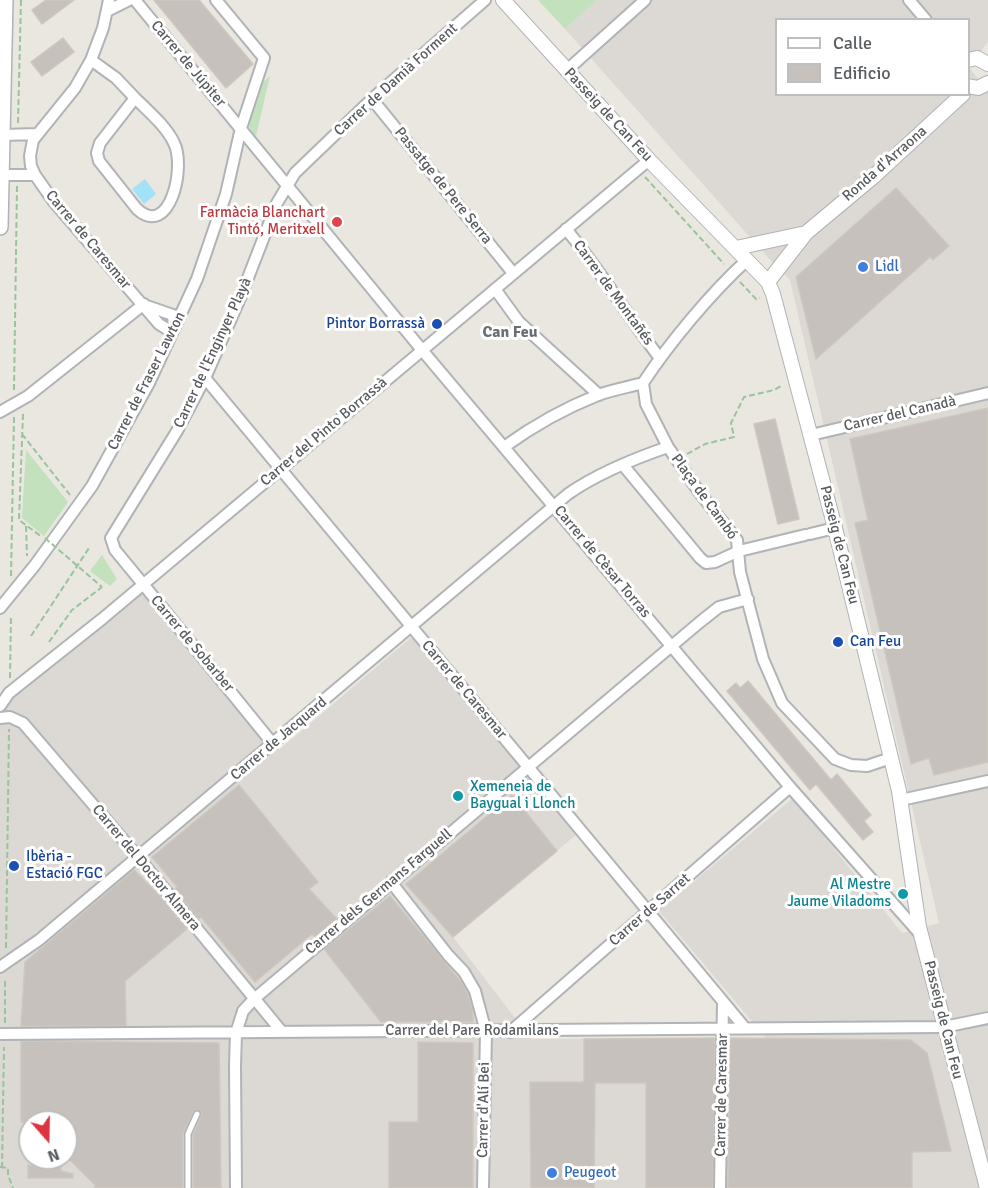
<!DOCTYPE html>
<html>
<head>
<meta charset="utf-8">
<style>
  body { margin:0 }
  #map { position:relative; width:988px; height:1188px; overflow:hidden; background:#eae6e0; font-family:Signika,sans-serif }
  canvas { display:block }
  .legend { position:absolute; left:775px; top:18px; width:195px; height:78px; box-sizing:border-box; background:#fff; border:2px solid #bdbebf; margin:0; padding:8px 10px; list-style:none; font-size:18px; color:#595d60 }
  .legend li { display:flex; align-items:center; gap:12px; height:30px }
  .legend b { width:30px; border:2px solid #bdbebf }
  .north { position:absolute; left:18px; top:1110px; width:60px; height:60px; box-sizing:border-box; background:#fff; border:2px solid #bdbebf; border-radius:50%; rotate:160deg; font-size:16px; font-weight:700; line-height:24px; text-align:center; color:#595d60 }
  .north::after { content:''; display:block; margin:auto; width:21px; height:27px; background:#db3544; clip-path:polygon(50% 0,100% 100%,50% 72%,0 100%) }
</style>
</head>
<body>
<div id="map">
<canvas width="988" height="1188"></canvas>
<ul class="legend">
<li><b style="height:8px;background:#fff"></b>Calle</li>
<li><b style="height:16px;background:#c6c1bc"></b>Edificio</li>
</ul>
<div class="north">N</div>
</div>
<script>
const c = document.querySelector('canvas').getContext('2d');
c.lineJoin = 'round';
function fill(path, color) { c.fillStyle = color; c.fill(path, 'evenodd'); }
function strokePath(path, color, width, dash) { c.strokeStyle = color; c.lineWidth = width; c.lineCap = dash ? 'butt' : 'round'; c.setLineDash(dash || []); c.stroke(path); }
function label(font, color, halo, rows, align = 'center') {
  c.font = font + ' Signika,sans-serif'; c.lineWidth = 6; c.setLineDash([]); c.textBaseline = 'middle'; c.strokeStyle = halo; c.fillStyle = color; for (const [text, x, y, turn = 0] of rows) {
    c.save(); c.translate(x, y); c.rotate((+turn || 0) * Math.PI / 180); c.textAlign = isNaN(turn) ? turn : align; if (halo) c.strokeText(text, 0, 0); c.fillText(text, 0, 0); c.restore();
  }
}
fill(new Path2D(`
  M597,0H988V42L969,67L988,92V1188H0V702L136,587L279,750L413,636L577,834L453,937L531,1039L766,1038L659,911L793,798L902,933L939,923L790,280L773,263L565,29ZM776,20H968V94H776ZM30,1122H66V1158H30Z`), '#dcd8d4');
fill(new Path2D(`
  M538,0H597L565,29Z
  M270,76L255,140C238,98 236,106 270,76Z
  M26,450L68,502L44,536L22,518Z
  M102,555L117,579L110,586L90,571Z`), '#c3e1bd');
fill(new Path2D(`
  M145,179L156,194L144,204L132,189Z`), '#a2e1f8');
const building = new Path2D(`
  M46,0H74L42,24L32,10Z
  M154,0H199L253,64L226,88Z
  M63,38L74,52L42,76L31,62Z
  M896,188L949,246L933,260L930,257L816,359L796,277Z
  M988,408V762L934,775L929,758L911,764L855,523L868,520L850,439Z
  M775,419L799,519L778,524L754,424Z
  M748,681L831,780L837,774L871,815L864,821L873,832L863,840L816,784L810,790L727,691L736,683L740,688Z
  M239,785L318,882L309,889L337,919L315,937L312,934L255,982L201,917L199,919L174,889L177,887L152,857Z
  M512,795L557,851L453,937L406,884Z
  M134,870L163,899L187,929L125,981L126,1026H21L25,962Z
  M390,896L461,982L468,994L473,1013V1022H381L324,949Z
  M712,1038H715L713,1188H646V1083H595L594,1188H531L530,1082H584V1039Z
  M730,1038L911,1040L927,1053L951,1151L912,1152V1188H728Z
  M21,1041L219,1043L221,1188H193V1135L202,1114L197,1109L193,1112L183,1134V1188H95V1185L66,1156V1122H21Z
  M418,1042L473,1043V1188H389V1122H418Z
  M49,1162H61V1171L73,1174V1178H28V1165L49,1168Z`);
fill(building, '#c6c1bc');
strokePath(building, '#cec7bf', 1.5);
const service = new Path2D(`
  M188,1188V1134L197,1114`);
const minor = new Path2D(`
  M109,0L103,28L91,60L75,88L33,140L30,156L31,166L35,175L54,202L159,324L167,329H174
  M135,0L422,350L790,787L921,935
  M909,0L926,20
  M107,11L129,0
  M91,60L116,78L135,98L100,143L97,153L99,161L137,209C170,239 186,167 174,143C166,126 148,111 135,98
  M566,71L645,0
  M372,99L513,273
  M2,135L37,134
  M0,175H35
  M566,229C600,270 627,315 659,357
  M747,260C711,293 670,342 643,383L646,404L668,447L699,492L737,540L740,572L763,659L782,703L835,759L851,765L867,766L891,758
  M495,289L519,322L599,395
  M144,305L173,315L174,328
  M205,378L745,1028
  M0,412L28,396L144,304
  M811,435L988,393
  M504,447C533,426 565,408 598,395C612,390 628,387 643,383
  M623,465L700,558L706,563L715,562L739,551L805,535
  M810,534L835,528
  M0,608L35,565L92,486L149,383L197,279L226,194L241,128L264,58L216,0
  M0,706L9,693L24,681L102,619L649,160
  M0,718L10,717L23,723L138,857L282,1032
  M273,744L143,584L115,550L111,538L177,431L205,378L241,296L277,203L295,173L372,99L485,0
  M901,800L988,781
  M391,882L448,955L464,972L475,991L486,1032L483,1188
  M0,967L39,940L568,494C598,473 633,459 668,447
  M510,1032L790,787
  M0,1034L944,1027L988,1018
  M236,1188L235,1066L236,1033L243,1011L254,999L700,622L719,607L748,599
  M720,1188L723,1002`);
const tertiary = new Path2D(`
  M503,0L649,160L768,282L773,294L835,528L899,791L919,927L987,1188
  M968,60L977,58L988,64
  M968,86L978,88L988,83
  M736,248L806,233
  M768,282L806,233L873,177L963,94`);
const secondary = new Path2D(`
  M0,227L5,0`);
strokePath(service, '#b0b4b7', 8);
strokePath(minor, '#b0b4b7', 14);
strokePath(tertiary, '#b0b4b7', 16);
strokePath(secondary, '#b0b4b7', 18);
strokePath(new Path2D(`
  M18,123L21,0
  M645,177L724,264
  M740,282L756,299L760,298
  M14,390L17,186
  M23,414L19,520L42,537
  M22,434L70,495
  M687,454L705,444L734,437L731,423L744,397L774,390L783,385
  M26,526L27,556
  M11,576L14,417
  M31,636L89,548
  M49,642L72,610L102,587
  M10,678L11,615
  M6,948L9,729
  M5,1023V978
  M0,1167L8,1168V1175L13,1188
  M2,1168L4,1047`), '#99c49e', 2, [6, 3]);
strokePath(service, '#fff', 5);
strokePath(minor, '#fff', 10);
strokePath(tertiary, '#fff', 14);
strokePath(secondary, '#fff', 15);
strokePath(new Path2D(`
  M45,538L102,587`), '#99c49e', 2, [6, 3]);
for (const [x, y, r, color] of [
  [337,222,6,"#e0444e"],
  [863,267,6,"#3f7fe0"],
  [437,324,6,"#1a4fb4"],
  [838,642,6,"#1a4fb4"],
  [458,796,6,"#0f9aa8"],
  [14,866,6,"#1a4fb4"],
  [903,894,6,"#0f9aa8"],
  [552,1173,6,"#3f7fe0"]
]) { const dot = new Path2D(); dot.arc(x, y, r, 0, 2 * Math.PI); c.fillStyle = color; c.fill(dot); strokePath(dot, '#fff', 2); }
label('15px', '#595d60', '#fff', [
  ["Carrer de Júpiter",188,64,50],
  ["Carrer de Damià Forment",396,80,-42],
  ["Passeig de Can Feu",608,115,47],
  ["Ronda d'Arraona",885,164,-41],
  ["Passatge de Pere Serra",443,186,51],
  ["Carrer de Caresmar",88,240,50],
  ["Carrer de Montañés",613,293,54],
  ["Carrer de l'Enginyer Playà",213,353,-65],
  ["Carrer de Fraser Lawton",147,381,-63],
  ["Carrer del Canadà",900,414,-13],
  ["Carrer del Pinto Borrassà",324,432,-40],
  ["Plaça de Cambó",704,497,54],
  ["Passeig de Can Feu",839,545,76],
  ["Carrer de Cèsar Torras",602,562,50],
  ["Carrer de Sobarber",192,644,50],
  ["Carrer de Caresmar",464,690,50],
  ["Carrer de Jacquard",279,739,-40],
  ["Carrer del Doctor Almera",146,868,50],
  ["Carrer dels Germans Farguell",379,892,-40],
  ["Carrer de Sarret",650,910,-41],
  ["Passeig de Can Feu",943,1020,76],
  ["Carrer del Pare Rodamilans",472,1031],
  ["Carrer de Caresmar",722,1095,-89],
  ["Carrer d'Alí Bei",484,1110,-89]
]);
label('15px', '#be3a42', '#fff', [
  ["Farmàcia Blanchart",325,213],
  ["Tintó, Meritxell",325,230]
], 'right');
label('15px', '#366cbe', '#fff', [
  ["Lidl",875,267],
  ["Peugeot",564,1173]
], 'left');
label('15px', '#164399', '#fff', [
  ["Pintor Borrassà",425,324,"right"],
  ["Can Feu",850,642],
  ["Ibèria -",26,857],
  ["Estació FGC",26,874]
], 'left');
label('15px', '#0d838f', '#fff', [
  ["Xemeneia de",470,787],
  ["Baygual i Llonch",470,804],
  ["Al Mestre",891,885,"right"],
  ["Jaume Viladoms",891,902,"right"]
], 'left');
label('bold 16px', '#6a6f72', '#fff', [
  ["Can Feu",510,333]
]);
</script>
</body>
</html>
